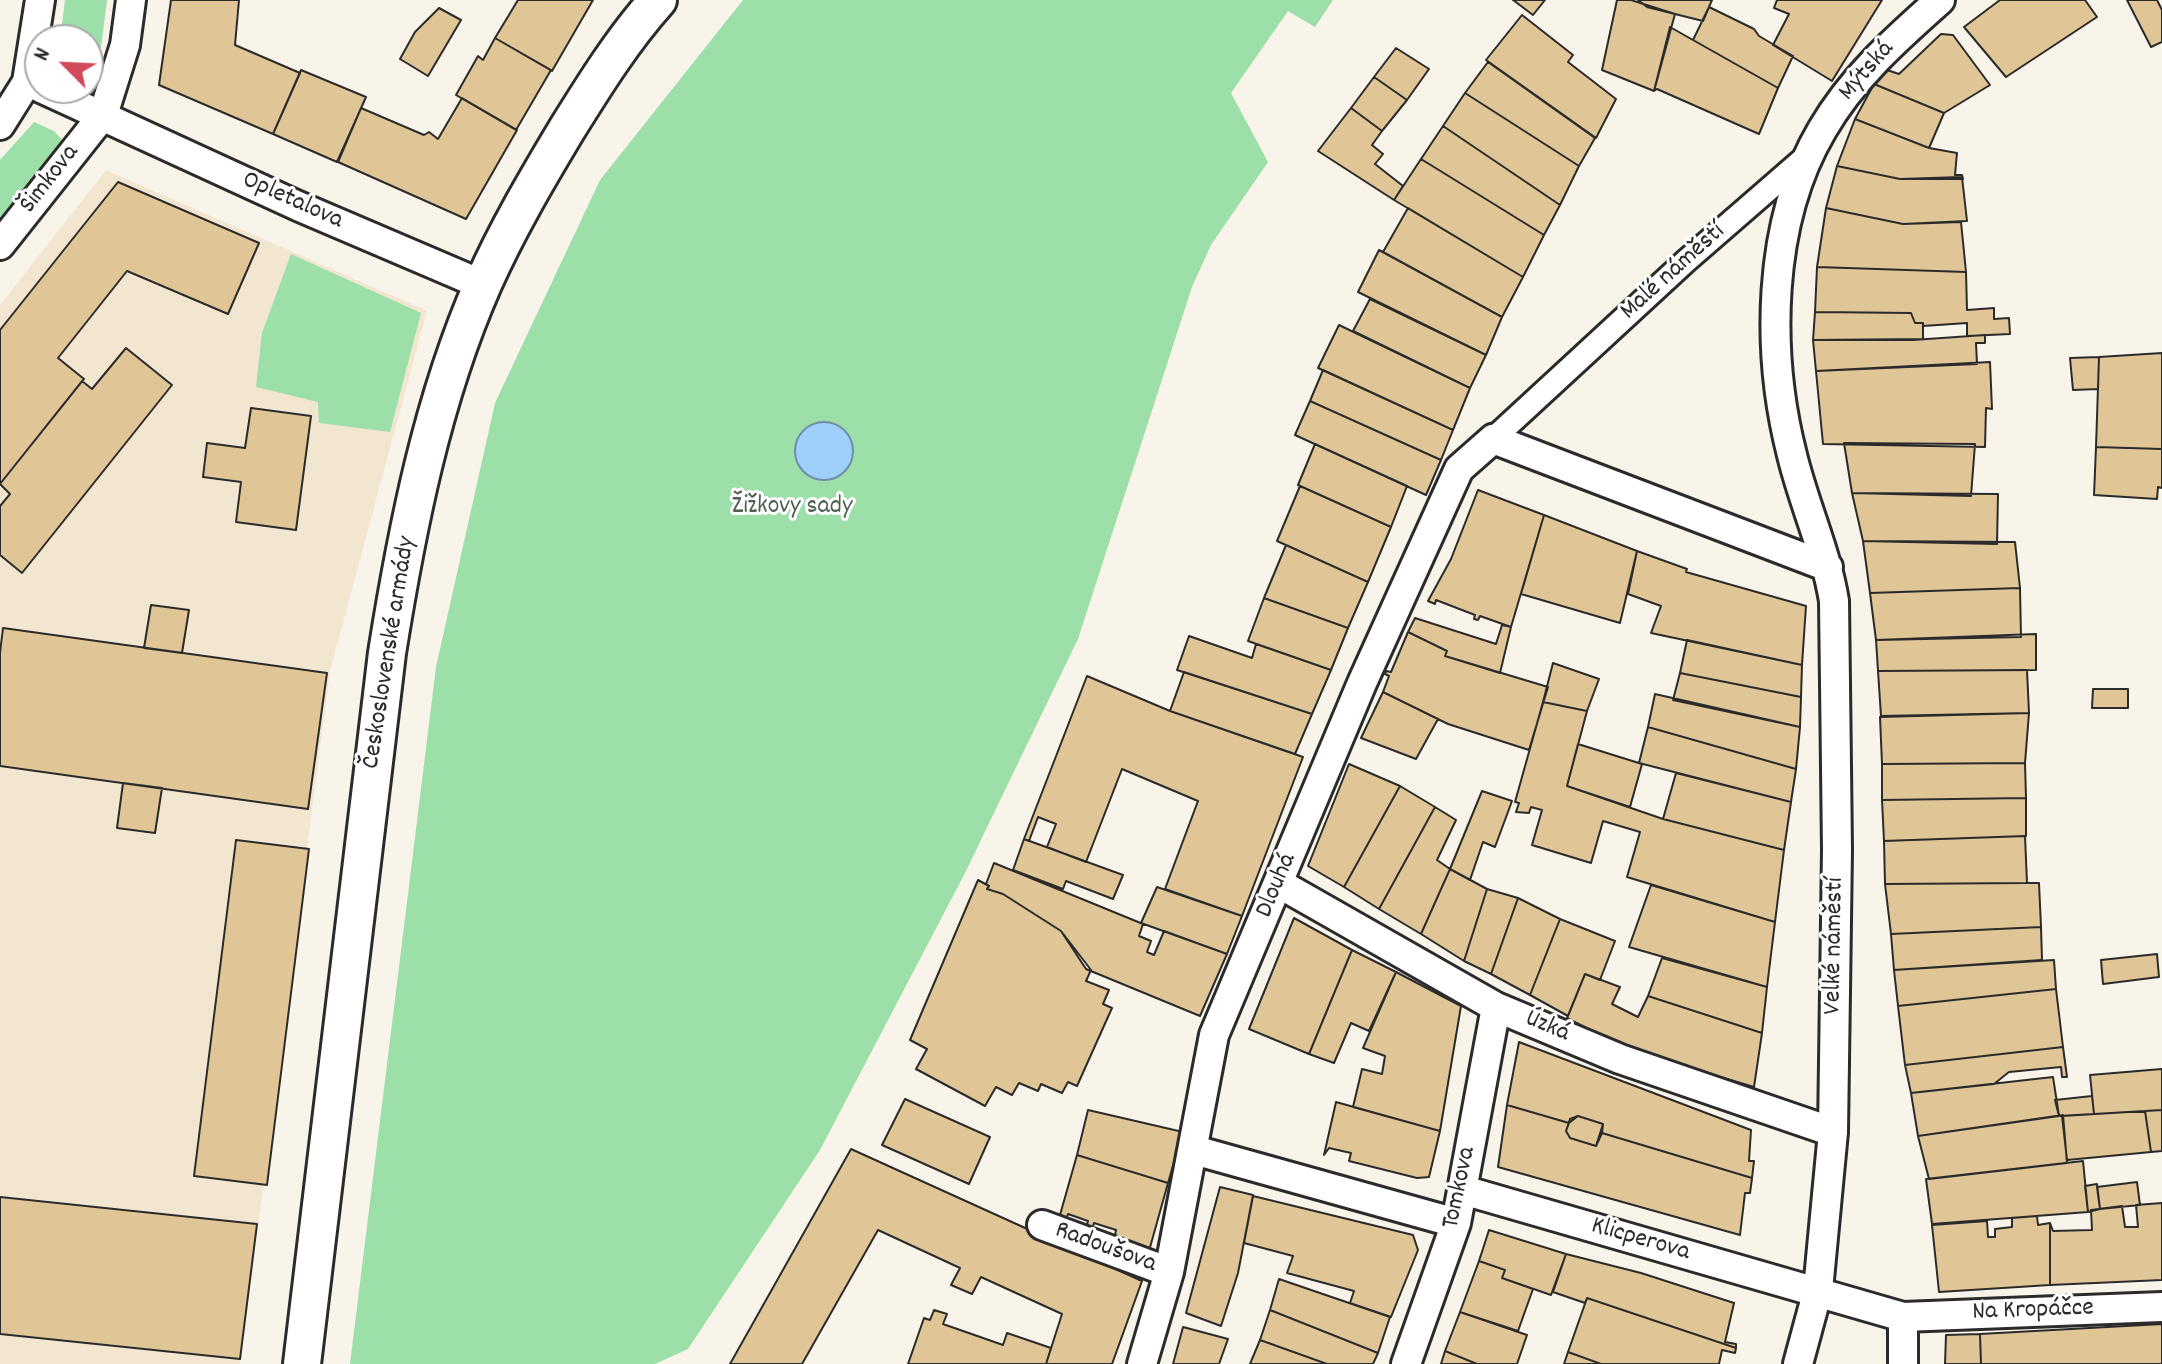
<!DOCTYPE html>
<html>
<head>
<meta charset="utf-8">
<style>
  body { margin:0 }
  #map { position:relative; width:2162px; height:1364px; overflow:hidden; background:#f9f4ea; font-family:Dekko,sans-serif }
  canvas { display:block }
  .north { position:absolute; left:24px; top:24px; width:80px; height:80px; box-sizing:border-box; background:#fff; border:2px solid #aaa; border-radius:50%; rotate:294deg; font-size:22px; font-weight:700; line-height:32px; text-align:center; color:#2b2b2b }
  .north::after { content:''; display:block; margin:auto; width:28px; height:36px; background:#d1495b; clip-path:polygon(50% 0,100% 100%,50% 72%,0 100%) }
</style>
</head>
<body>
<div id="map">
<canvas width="2162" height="1364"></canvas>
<div class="north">N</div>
</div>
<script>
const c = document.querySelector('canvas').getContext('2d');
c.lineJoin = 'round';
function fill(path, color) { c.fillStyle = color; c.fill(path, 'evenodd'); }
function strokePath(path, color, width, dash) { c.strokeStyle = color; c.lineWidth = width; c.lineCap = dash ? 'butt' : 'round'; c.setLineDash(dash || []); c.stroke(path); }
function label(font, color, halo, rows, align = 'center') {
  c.font = font + ' Dekko,sans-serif'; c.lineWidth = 6; c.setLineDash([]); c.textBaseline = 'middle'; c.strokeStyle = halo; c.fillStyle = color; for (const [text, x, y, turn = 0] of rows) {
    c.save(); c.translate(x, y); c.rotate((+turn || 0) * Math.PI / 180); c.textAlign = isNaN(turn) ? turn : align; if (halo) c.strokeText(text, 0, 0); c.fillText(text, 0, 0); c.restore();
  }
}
fill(new Path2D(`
  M106,170L427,311L330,671L240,1364H0V305Z`), '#f2e6d1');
fill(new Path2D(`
  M65,0H107L101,47L97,52L88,50V40H60Z
  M743,0H1333L1315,27L1288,11L1231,93L1268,162L1211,245L1192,287L1078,639L1063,670L965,873L820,1150L688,1349L655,1364H350L436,667L495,403L600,180Z
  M34,122L54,131L64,142L0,225V160Z
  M291,254L421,313L390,432L319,423L318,402L256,387L262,333Z`), '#9cdfa9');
const water = new Path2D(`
  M795 451a29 29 0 1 1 58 0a29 29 0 1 1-58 0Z`);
fill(water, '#9fcffb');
strokePath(water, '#718da8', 2);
const building = new Path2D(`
  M171,0H239L235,45L300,73L273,134L159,85Z
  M518,0H593L552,71L495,38Z
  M1513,0H1545L1533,15Z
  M1617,0H1631L1675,14L1654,91L1602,70Z
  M1638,0H1712L1703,21L1647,7Z
  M1777,0H1882L1832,81L1773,45L1789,14L1774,8Z
  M2000,0H2085L2097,17L2006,77L1964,27Z
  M2127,0H2157L2162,10V42L2151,47Z
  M1709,7L1754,29L1759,36L1793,56L1778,88L1693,40Z
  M439,8L461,20L428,76L400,59L415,32Z
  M1522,15L1573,55L1568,62L1616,99L1596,138L1486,60Z
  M1670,27L1778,88L1759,134L1657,89L1654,91Z
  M1941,34L1953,35L1990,85L1944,113L1874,84L1887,70L1899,74Z
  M495,38L551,70L516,130L456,95L478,56L483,60Z
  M1396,48L1429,69L1407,100L1374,77Z
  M1488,62L1595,138L1579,166L1465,93Z
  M301,70L366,97L337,162L273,134Z
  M1374,77L1407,100L1382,131L1351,108Z
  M1874,84L1944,113L1929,148L1855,119Z
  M1465,93L1579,166L1560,205L1443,126Z
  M462,98L517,130L466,219L338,162L361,108L424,135L429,132L438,139Z
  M1351,108L1382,131L1372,145L1383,154L1375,164L1403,186L1394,200L1318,151Z
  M1855,119L1929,148L1957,153L1955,175H1962L1963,179H1900L1837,166Z
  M1443,126L1560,205L1544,235L1421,159Z
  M1421,159L1544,235L1523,277L1394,200Z
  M1837,166L1900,179L1962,177L1967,221L1903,224L1826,208Z
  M118,182L259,243L228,314L127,271L58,358L84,379L0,484V330Z
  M1408,208L1523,277L1502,317L1383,252Z
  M1826,208L1903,224L1961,222L1966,272L1817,267Z
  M1379,250L1502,317L1486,355L1358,292Z
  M1817,267L1966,272L1967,310L1994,308V319L2009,318L2010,334L1967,336V323L1923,326V323H1915L1911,313L1815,312Z
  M1370,299L1486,355L1470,388L1353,331Z
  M1815,312L1911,313L1915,323H1923V339L1813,340Z
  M1339,325L1470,388L1453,430L1318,368Z
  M1985,335V343H1976L1977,364L1816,371L1813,340H1913Z
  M126,348L172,385L22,573L0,555V506L10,494L0,484L82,381L92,389Z
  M2162,353V449L2096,447L2099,357Z
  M2099,357L2098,389L2073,390L2070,358Z
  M1990,362L1992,409L1986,408L1985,447L1823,444L1816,371Z
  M1323,370L1453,430L1441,460L1310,401Z
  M1310,401L1441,460L1426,495L1295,435Z
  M251,408L311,416L296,530L236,522L241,482L203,477L207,443L245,448Z
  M1844,443L1975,444L1971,496L1852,493Z
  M1315,444L1407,486L1391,527L1298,485Z
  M2096,447L2162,449V488L2158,487L2157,499L2094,495Z
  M1300,486L1391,527L1368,582L1277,541Z
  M1478,490L1544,515L1511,627L1480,616L1478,620L1474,619L1475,615L1436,600L1435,604L1428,601L1451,559Z
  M1852,493L1998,494L1997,544L1863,541Z
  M1544,515L1637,551L1620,623L1521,594Z
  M1863,541L2015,542L2020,588L1870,593Z
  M1286,545L1368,582L1348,628L1264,598Z
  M1637,551L1687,569L1686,572L1806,606L1802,665L1651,633L1661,606L1628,594Z
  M2020,588L2021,637L1876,640L1870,593Z
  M1264,598L1348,628L1331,670L1248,641Z
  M151,605L189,610L182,653L144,648Z
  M1415,618L1496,644L1502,625L1511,627L1500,673L1445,656L1447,651L1408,632Z
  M3,628L327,673L308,809L0,766V653Z
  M1408,632L1447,651L1445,656L1548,687L1529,750L1448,724L1383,692L1389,676L1385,674L1386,671L1391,672Z
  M2036,634V670L1878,671L1876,640Z
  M1189,636L1252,658L1256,644L1331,670L1312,714L1177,670Z
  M1687,640L1802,665L1801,697L1680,673Z
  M1553,663L1599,679L1587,711L1543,702Z
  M2027,670L2029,713L1881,716L1878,671Z
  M1184,672L1312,714L1295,754L1170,711Z
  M1680,673L1801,697L1800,727L1673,700Z
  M1087,676L1170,711L1303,757L1242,916L1165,889L1198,801L1122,769L1086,862L1047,847L1056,824L1038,817L1029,841L1024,839Z
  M2093,689H2128V708H2092Z
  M1383,692L1438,719L1416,759L1361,738Z
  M1655,694L1800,727L1796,769L1648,727Z
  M1543,702L1587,711L1567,786L1663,819L1784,850L1775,922L1627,877L1640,832L1603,821L1591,863L1532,845L1542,810L1531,807L1529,813L1516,812L1519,803L1515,802Z
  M2029,713L2025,763L1882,764L1880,717Z
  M1648,727L1796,769L1791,802L1639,763Z
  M1578,744L1642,764L1630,807L1567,786Z
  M2025,763L2026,798L1882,800V764Z
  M1349,764L1400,786L1344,887L1308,866Z
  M1676,773L1791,802L1784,850L1663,819Z
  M123,783L162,788L155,833L117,828Z
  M1400,786L1435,807L1379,909L1344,887Z
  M1482,791L1512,801L1495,847L1483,842L1470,880L1450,869Z
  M2026,798V836L1884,841L1882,800Z
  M1435,807L1456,820L1437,860L1450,869L1421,934L1379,909Z
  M2025,836L2027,883L1885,884L1884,841Z
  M1024,839L1123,875L1113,899L1066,881L1063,889L1013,870Z
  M236,840L309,849L267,1185L194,1176Z
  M994,863L1143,924L1139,936L1151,941L1147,952L1154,955L1164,931L1227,954L1200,1016L1086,969L1061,931L1003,894L987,889L989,886L986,884Z
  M1450,869L1487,889L1464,961L1421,934Z
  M978,880L989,886L987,889L1003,894L1061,931L1091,970L1086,981L1109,990L1103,1004L1112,1008L1077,1086L1068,1082L1062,1093L1041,1084L1038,1091L1019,1083L1012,1095L996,1087L985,1106L916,1069L927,1049L910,1040Z
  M2027,883H2039L2041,927L1891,934L1885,884Z
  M1651,885L1775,922L1767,987L1629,947Z
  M1157,887L1242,916L1227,954L1141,923Z
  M1487,889L1518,898L1491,974L1464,961Z
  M1518,898L1560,919L1530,995L1491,974Z
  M1294,918L1352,950L1309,1054L1249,1029Z
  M1560,919L1615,941L1600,980L1585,974L1568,1016L1530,995Z
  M2041,927L2042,960L1894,970L1891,934Z
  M1352,950L1396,972L1369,1031L1351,1023L1334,1063L1309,1054Z
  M2157,954L2159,977L2103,984L2101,960Z
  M1662,958L1767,987L1762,1033L1648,996Z
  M2054,960L2056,989L1898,1006L1894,970Z
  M1396,972L1461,1006L1440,1131L1353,1107L1362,1069L1382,1074L1385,1056L1363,1048Z
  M1585,974L1620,987L1612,1004L1638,1017L1648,996L1762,1033L1754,1087L1626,1049L1567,1018Z
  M2056,989L2063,1047L1905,1065L1898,1006Z
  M1519,1042L1751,1130L1749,1161H1754L1752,1178L1602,1133L1603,1124L1578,1116L1569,1123L1507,1105Z
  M2063,1047L2067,1077H2062L2061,1067L2009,1072L1994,1084L1911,1093L1905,1065Z
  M2162,1069V1110L2094,1114L2090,1075Z
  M2053,1077L2059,1116L1918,1136L1911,1093Z
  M2092,1096L2094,1114L2059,1116L2055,1100Z
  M905,1099L990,1137L969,1184L882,1145Z
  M1336,1102L1440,1131L1429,1177L1417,1178L1349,1161L1351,1153L1329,1148L1324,1155Z
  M1507,1105L1569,1123L1566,1131L1570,1138L1596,1146L1602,1133L1752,1178L1750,1193H1745L1740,1235L1498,1167Z
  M1088,1110L1183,1132L1168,1183L1077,1155Z
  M2162,1110V1151L2151,1152L2145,1111Z
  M2145,1111L2151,1152L2067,1160L2062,1116Z
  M2063,1115L2067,1163L1929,1179L1918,1136Z
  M1578,1116L1603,1124L1596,1146L1570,1138L1566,1131L1570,1119Z
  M851,1149L1142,1281L1112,1364H1046L1062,1314L981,1277L972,1294L951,1285L960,1268L878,1230L802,1364H730Z
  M1077,1155L1168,1183L1149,1251L1114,1240L1116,1230L1094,1223L1091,1233L1085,1231L1088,1221L1068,1214L1064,1224L1058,1222Z
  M2083,1161L2088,1212L1932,1224L1926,1179Z
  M2137,1182L2140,1205L2100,1209L2097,1187Z
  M2097,1184L2100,1209L2088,1212L2085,1186Z
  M1220,1187L1253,1195L1238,1273L1221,1326L1186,1313Z
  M1253,1196L1413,1235L1418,1250L1391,1317L1350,1303L1354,1291L1287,1273L1293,1256L1244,1243Z
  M0,1197L257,1224L240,1359L0,1334Z
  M2162,1203V1280L2050,1285V1223L2053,1231L2092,1230L2091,1210L2122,1206L2125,1227H2138L2136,1205Z
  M2037,1216L2038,1225L2050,1223V1285L1939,1292L1932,1225L1987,1221L1988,1237H1995V1229L2012,1227V1218Z
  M1489,1230L1566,1254L1551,1295L1502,1278L1505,1270L1479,1261Z
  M1566,1254L1641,1273L1734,1303L1725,1342L1736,1344V1348L1587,1298L1585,1303L1553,1292Z
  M1479,1261L1505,1270L1502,1278L1533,1289L1518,1331L1460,1312Z
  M1279,1279L1390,1317L1378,1353L1270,1310Z
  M1587,1298L1736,1348L1735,1353L1722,1350L1719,1364H1601L1568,1352Z
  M934,1310L947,1314L943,1324L1003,1345L1007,1333L1051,1348L1046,1364H908L924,1318L930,1320Z
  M1270,1310L1378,1353L1373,1364H1327L1260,1340Z
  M1460,1312L1527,1335L1517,1364H1477L1445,1351Z
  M2162,1324V1364H1981L1980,1334Z
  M1183,1327L1228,1339L1219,1364H1173Z
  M1980,1334L1981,1364H1945L1946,1335Z
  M1260,1340L1327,1364H1250Z
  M1445,1351L1477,1364H1441Z
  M1568,1352L1601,1364H1564Z`);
fill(building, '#e0c696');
strokePath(building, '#2b2b2b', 2);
const pedestrian = new Path2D(`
  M1493,439L1686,261L1808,155`);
const minor = new Path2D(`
  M41,88L298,206L483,285
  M0,125L27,82L40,0
  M0,245L103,115L125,45L131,0
  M1280,884L1496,1007L1620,1059L1833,1132
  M1194,1150L1456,1223
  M1463,1190L1903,1317L2162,1307
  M1042,1225L1169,1272
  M1142,1364L1169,1272L1214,1035L1362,683L1459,469L1493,439L1828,567
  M1406,1364L1456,1223L1496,1007
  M1798,1364L1818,1290L1833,1132L1837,850L1834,601C1826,551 1804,505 1792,455C1766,353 1767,223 1822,130C1852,78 1896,39 1940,0
  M1903,1364V1317`);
const tertiary = new Path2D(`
  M302,1364L387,653C407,528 432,400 483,284C507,230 537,179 567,129C595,84 623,39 658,0`);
strokePath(pedestrian, '#2b2b2b', 28);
strokePath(minor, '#2b2b2b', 34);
strokePath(tertiary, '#2b2b2b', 42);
strokePath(pedestrian, '#fff', 22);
strokePath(minor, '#fff', 28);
strokePath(tertiary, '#fff', 36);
label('26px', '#2b2b2b', '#fff', [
  ["Mýtská",1868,72,-49],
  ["Šimkova",51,180,-52],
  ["Opletalova",292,202,24],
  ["Malé náměstí",1674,273,-42],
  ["Československé armády",391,653,-81],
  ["Dlouhá",1278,886,-67],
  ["Velké náměstí",1836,946,-89],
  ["Úzká",1547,1028,23],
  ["Tomkova",1461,1188,-78],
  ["Klicperova",1640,1241,16],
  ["Radoušova",1105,1249,20],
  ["Na Kropáčce",2033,1312,-2]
]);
label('26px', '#4d6151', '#fff', [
  ["Žižkovy sady",792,508]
]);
</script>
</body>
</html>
